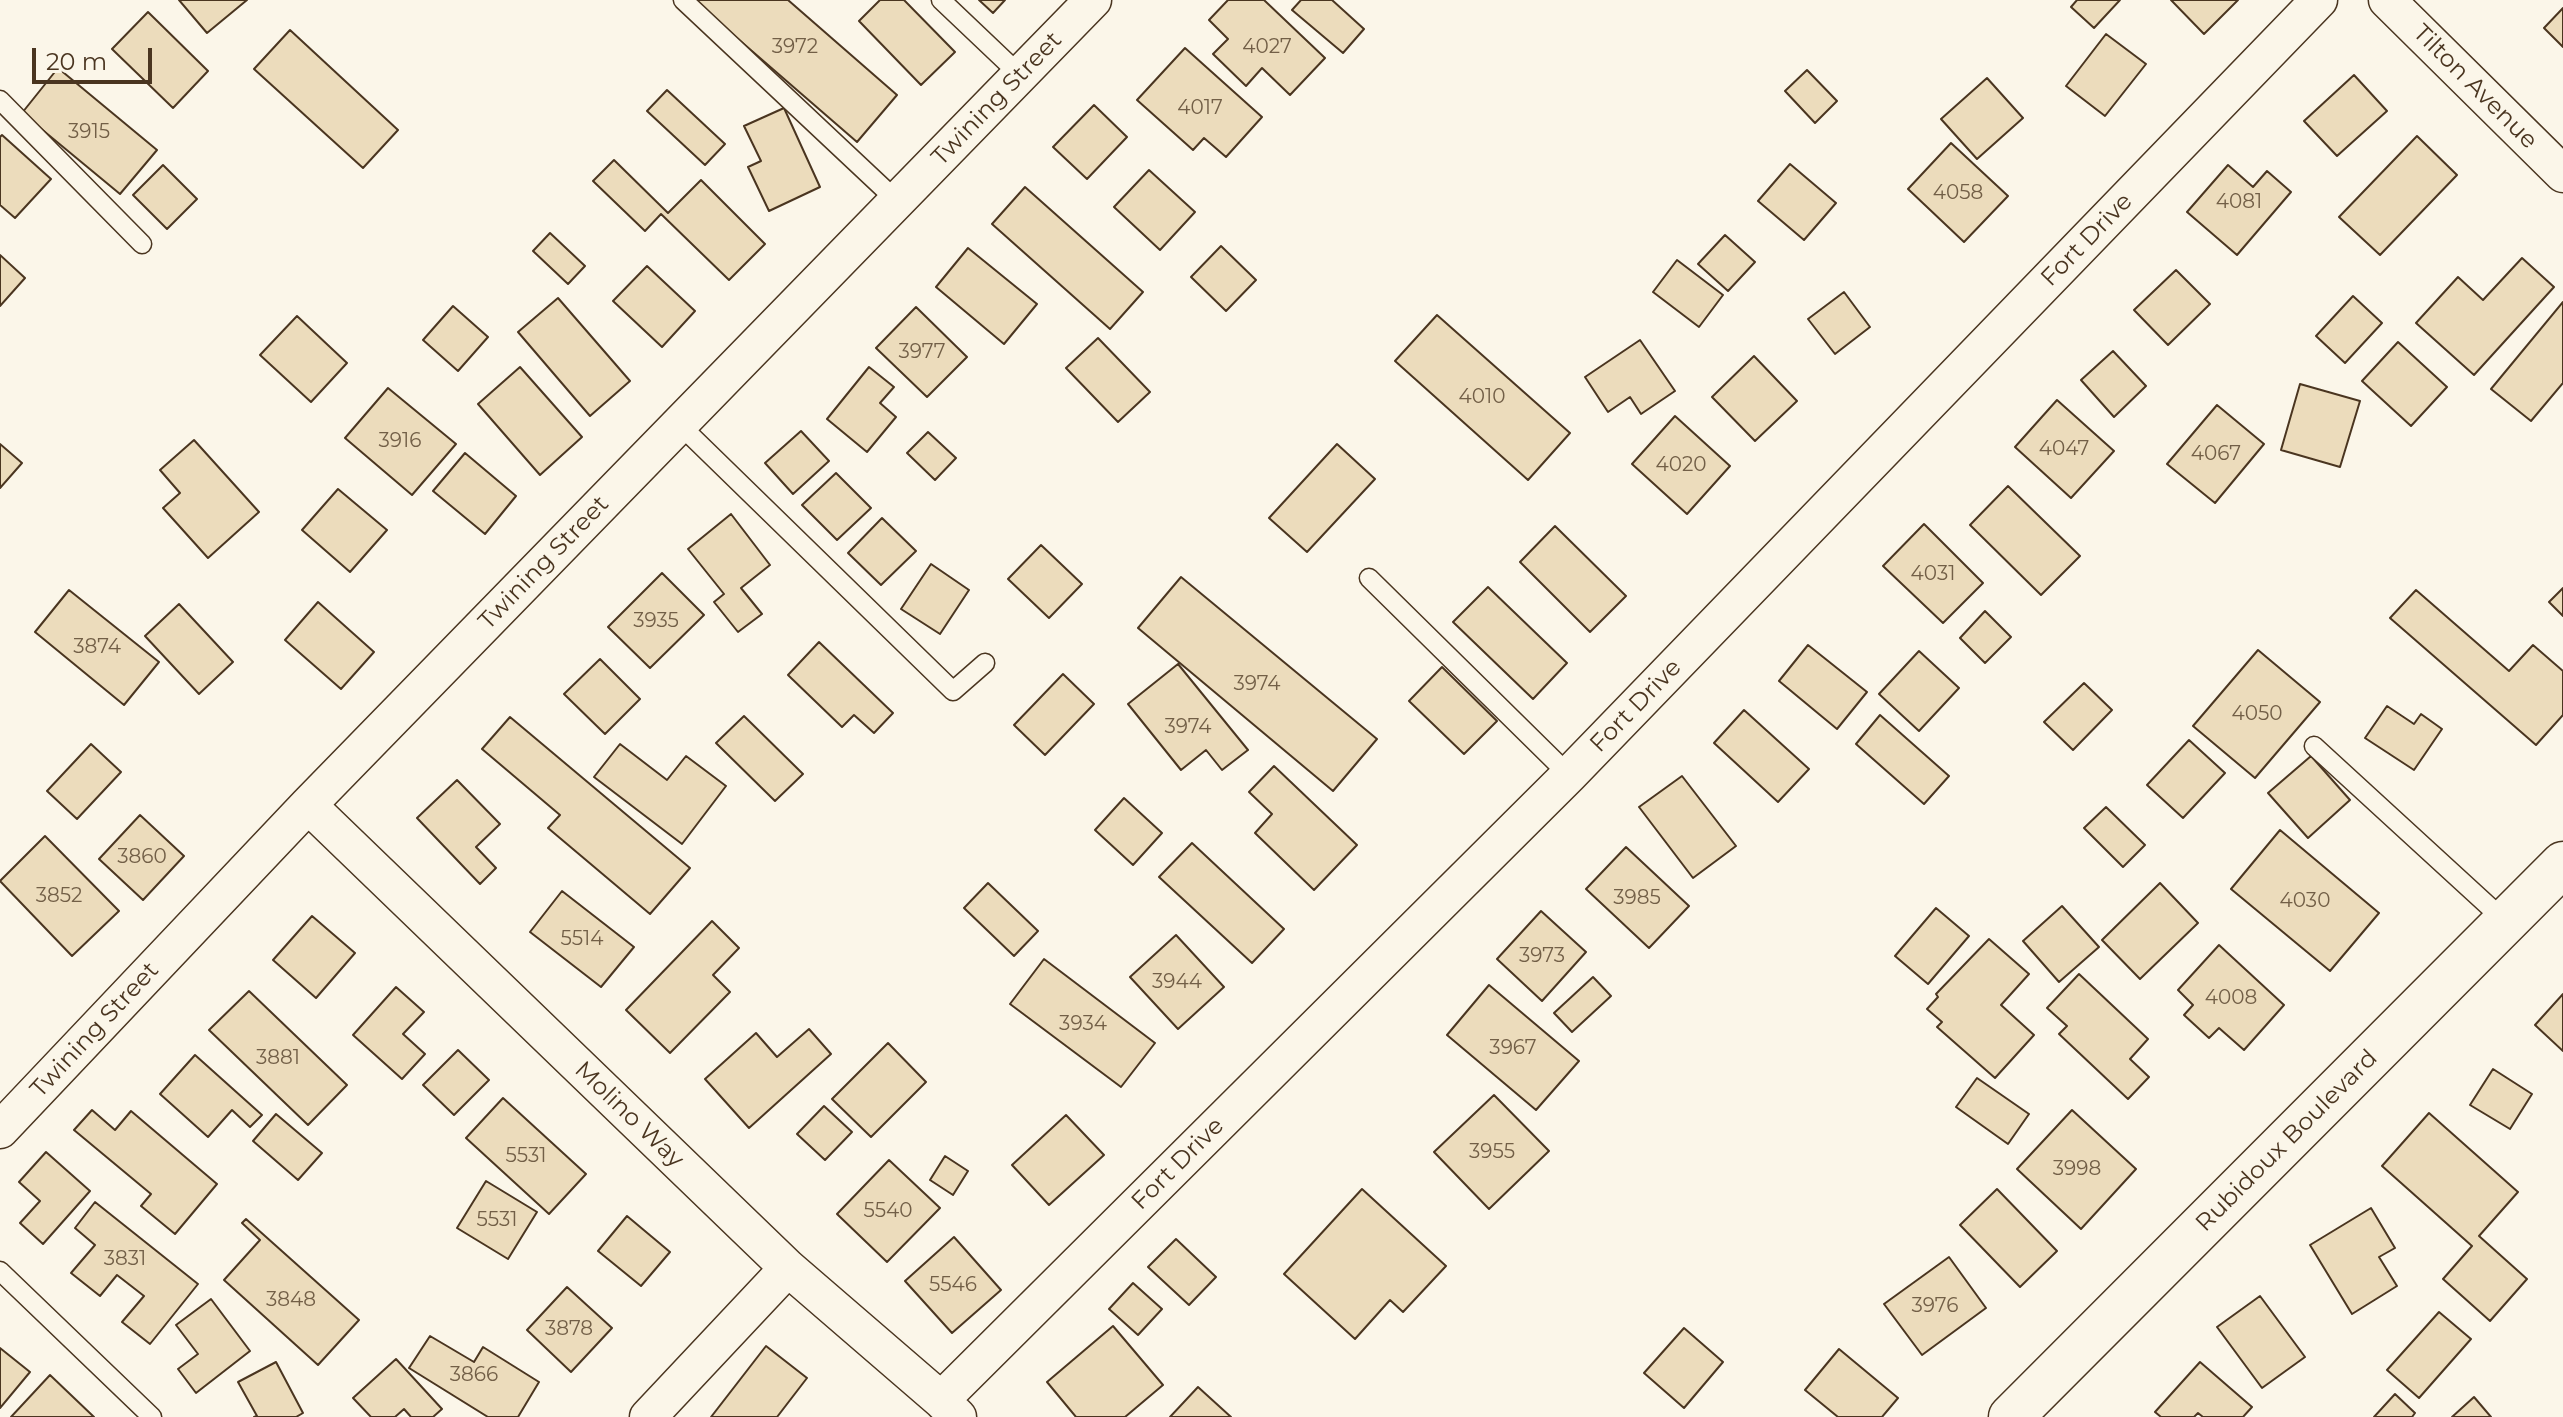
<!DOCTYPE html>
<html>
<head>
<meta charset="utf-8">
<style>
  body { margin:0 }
  #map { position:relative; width:2563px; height:1417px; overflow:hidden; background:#fbf6e9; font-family:Montserrat,sans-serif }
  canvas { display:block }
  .scale { position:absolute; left:32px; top:48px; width:120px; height:36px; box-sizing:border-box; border:4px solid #4a3520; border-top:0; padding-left:10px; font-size:24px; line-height:28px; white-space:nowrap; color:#4a3520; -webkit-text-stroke:6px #fbf6e9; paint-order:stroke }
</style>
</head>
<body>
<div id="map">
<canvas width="2563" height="1417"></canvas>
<div class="scale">20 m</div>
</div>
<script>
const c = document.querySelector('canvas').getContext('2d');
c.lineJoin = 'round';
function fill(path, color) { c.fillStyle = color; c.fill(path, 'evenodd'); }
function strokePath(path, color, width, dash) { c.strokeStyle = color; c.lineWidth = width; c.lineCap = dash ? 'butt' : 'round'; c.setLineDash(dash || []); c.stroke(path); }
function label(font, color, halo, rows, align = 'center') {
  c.font = font + ' Montserrat,sans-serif'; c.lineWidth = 6; c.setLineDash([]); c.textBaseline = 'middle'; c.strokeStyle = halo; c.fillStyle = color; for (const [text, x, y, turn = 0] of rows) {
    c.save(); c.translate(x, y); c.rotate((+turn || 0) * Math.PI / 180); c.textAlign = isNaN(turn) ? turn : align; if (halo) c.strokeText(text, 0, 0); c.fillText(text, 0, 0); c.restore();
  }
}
const building = new Path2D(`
  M179,0H247L207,33Z
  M693,0H788L897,95L857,142Z
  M880,0H904L955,52L921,85L859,21Z
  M979,0H1005L993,13Z
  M1228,0H1264L1325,58L1290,95L1262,68L1246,86L1213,54L1228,39L1209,20Z
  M1301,0H1332L1364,29L1343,53L1292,10Z
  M2077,0H2120L2094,28L2071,7Z
  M2171,0H2238L2204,34Z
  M2563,8V47L2544,28Z
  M148,12L208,71L173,108L112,49Z
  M290,30L398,130L363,168L254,69Z
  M2106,34L2146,64L2105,116L2066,86Z
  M1185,48L1262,117L1226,157L1204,138L1193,150L1137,100Z
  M58,68L157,150L120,194L22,113Z
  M1807,70L1837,101L1815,123L1785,91Z
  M2354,75L2387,111L2337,156L2304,121Z
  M1987,78L2023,118L1977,159L1941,119Z
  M667,90L725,144L705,165L647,111Z
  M1094,105L1127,137L1087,179L1053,147Z
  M784,108L820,187L769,211L748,167L761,161L744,126Z
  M2,135L51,179L15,218L0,205V137Z
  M2417,136L2457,175L2380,255L2339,217Z
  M1951,143L2008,196L1964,242L1908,189Z
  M614,160L668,213L701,180L765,244L729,280L661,214L645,231L593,181Z
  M1790,164L1836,203L1804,240L1758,201Z
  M163,165L197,199L167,229L133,195Z
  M2228,165L2253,187L2267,171L2291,192L2237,255L2187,212Z
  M1149,170L1195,212L1160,250L1114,207Z
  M1025,187L1143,292L1110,329L992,224Z
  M550,233L585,266L568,284L533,251Z
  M1725,235L1755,262L1728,291L1698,264Z
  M1221,246L1256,280L1226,311L1191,277Z
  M968,248L1037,304L1004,344L936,287Z
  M0,255L25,278L0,306Z
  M2522,258L2554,287L2474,375L2416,323L2458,277L2483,300Z
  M1677,260L1723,295L1699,327L1653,292Z
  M647,266L695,311L662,347L613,301Z
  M2176,270L2210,304L2168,345L2134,310Z
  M1844,292L1870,327L1835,354L1808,319Z
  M2353,296L2382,323L2345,363L2316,336Z
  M558,298L630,381L590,416L518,332Z
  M2563,302V383L2531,421L2491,389Z
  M453,306L488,337L458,371L423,340Z
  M916,307L967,357L927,397L876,348Z
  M1437,315L1570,433L1528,480L1395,361Z
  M297,316L347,363L311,402L260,355Z
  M1098,338L1150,392L1118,422L1066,368Z
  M1640,340L1675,391L1641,414L1630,397L1608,412L1585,377Z
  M2398,342L2447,387L2411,426L2362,381Z
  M2113,351L2146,386L2114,417L2081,380Z
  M1754,356L1797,401L1755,441L1712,397Z
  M520,367L582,437L540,475L478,404Z
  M869,367L894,387L880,403L896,417L867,452L827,419Z
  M2300,384L2360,401L2340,467L2281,450Z
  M388,388L456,444L412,495L345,438Z
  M2057,400L2114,451L2071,498L2015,447Z
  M2217,405L2264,444L2215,503L2167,464Z
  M1675,416L1730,466L1687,514L1632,464Z
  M801,431L829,461L793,494L765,463Z
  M928,432L956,458L935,480L907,453Z
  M194,440L259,512L208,558L163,508L180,493L160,470Z
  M0,444L22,463L0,488Z
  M1337,444L1375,479L1307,552L1269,518Z
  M465,453L516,496L485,534L433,491Z
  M836,473L871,508L837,540L802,505Z
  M2008,486L2080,556L2041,595L1970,525Z
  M338,489L387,530L350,572L302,530Z
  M731,514L770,565L741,588L762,614L738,632L714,602L724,594L688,549Z
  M882,518L916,551L881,585L848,553Z
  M1924,524L1983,583L1943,623L1883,566Z
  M1555,526L1626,596L1590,632L1520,562Z
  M1041,545L1082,584L1049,618L1008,579Z
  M931,564L969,590L940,634L901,609Z
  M662,573L704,615L650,668L608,627Z
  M1181,577L1377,739L1333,791L1138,628Z
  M1488,587L1567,663L1533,699L1453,622Z
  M2563,588V616L2549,602Z
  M69,590L159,662L124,705L35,632Z
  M2416,590L2509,671L2533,645L2563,671V715L2536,745L2390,618Z
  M318,602L374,652L341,689L285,640Z
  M179,604L233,662L199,694L145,636Z
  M1985,611L2011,637L1985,663L1960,638Z
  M819,642L893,713L874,733L854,715L842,727L788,675Z
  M1808,645L1867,692L1837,729L1779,681Z
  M2258,650L2320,702L2255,778L2193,726Z
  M1919,651L1959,688L1919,731L1879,694Z
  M600,659L640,699L605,734L564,694Z
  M1178,664L1248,750L1222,770L1206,750L1181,770L1128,704Z
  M1442,667L1497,721L1464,754L1409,701Z
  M1063,674L1094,704L1045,755L1014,725Z
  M2084,683L2112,710L2073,750L2044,722Z
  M2387,706L2414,724L2421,714L2442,729L2414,770L2365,738Z
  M1744,710L1809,769L1778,802L1714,743Z
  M1880,715L1949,776L1924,804L1856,744Z
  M744,716L803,774L775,801L716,743Z
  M510,717L690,868L650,914L548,828L560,815L482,749Z
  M2189,740L2225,773L2183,818L2147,785Z
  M91,744L121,772L77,819L47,791Z
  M620,744L667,780L686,756L726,786L682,844L594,777Z
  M2311,756L2350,800L2308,838L2268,793Z
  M1274,766L1357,845L1314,890L1255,833L1272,814L1249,792Z
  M1682,776L1736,846L1693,878L1639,807Z
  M457,780L500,824L476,847L496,868L480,884L417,818Z
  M1124,798L1162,833L1133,865L1095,830Z
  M2106,807L2145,845L2123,867L2084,828Z
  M140,815L184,856L143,900L99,859Z
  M2280,830L2379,913L2330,971L2231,889Z
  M45,836L119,911L72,956L0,881Z
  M1192,843L1284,929L1252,963L1159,877Z
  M1626,847L1689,906L1649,948L1586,889Z
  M988,883L1038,931L1014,956L964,908Z
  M2160,883L2198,923L2140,979L2102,940Z
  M562,891L634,947L601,987L530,932Z
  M2062,906L2099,947L2059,982L2023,941Z
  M1936,908L1969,936L1928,984L1895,956Z
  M1541,911L1586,952L1542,1001L1497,959Z
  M312,916L355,953L316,998L273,960Z
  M712,921L739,948L713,975L730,992L670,1053L626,1010Z
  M1176,935L1224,987L1178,1029L1130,977Z
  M1989,939L2029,974L2001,1005L2034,1035L1995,1078L1937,1027L1942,1022L1927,1009L1938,997L1936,994Z
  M2219,945L2284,1005L2244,1050L2219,1028L2209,1038L2184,1015L2193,1005L2178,990Z
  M1044,959L1155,1043L1121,1087L1010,1004Z
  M2079,974L2148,1039L2130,1059L2149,1077L2128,1099L2059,1034L2067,1026L2047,1008Z
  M1593,977L1611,996L1572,1032L1554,1013Z
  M1489,985L1579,1061L1536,1110L1447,1035Z
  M396,987L424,1012L403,1034L425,1054L402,1079L353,1035Z
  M249,991L347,1085L308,1125L209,1030Z
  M2563,994V1051L2535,1025Z
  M809,1029L831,1054L749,1128L705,1079L756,1033L777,1057Z
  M888,1043L926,1082L871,1137L832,1099Z
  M458,1050L489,1080L454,1115L423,1085Z
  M195,1055L262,1115L250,1127L232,1110L208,1137L160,1094Z
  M2493,1069L2532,1094L2510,1129L2470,1105Z
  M1977,1078L2029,1114L2008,1144L1956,1107Z
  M1494,1095L1549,1151L1489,1209L1434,1152Z
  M503,1098L586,1174L549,1214L466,1138Z
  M824,1106L852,1132L825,1160L797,1134Z
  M92,1110L115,1130L131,1111L217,1184L175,1234L141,1206L151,1194L74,1130Z
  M2072,1110L2136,1169L2081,1229L2017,1169Z
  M2429,1113L2518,1192L2479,1236L2527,1279L2490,1321L2443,1279L2472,1246L2382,1166Z
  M276,1114L322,1153L298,1180L253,1141Z
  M1066,1115L1104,1155L1049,1205L1012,1165Z
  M46,1152L90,1191L43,1244L20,1223L40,1201L19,1182Z
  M945,1156L968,1171L953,1195L930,1180Z
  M889,1160L940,1208L887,1262L837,1214Z
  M486,1181L537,1212L508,1259L457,1228Z
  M1362,1189L1446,1266L1403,1312L1390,1300L1355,1339L1284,1274Z
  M1997,1189L2057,1251L2020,1287L1960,1225Z
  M95,1202L198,1284L150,1344L122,1322L144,1296L117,1275L100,1296L71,1273L95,1245L75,1228Z
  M2371,1208L2395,1248L2379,1257L2397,1286L2352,1314L2310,1245Z
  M627,1216L670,1252L641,1286L598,1251Z
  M246,1219L359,1320L318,1365L224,1280L260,1240L242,1223Z
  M954,1237L1001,1290L952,1333L905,1281Z
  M1176,1239L1216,1277L1189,1305L1148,1267Z
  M1949,1257L1986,1308L1922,1355L1884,1304Z
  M1133,1283L1162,1309L1138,1335L1109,1309Z
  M567,1287L612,1328L571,1372L527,1330Z
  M2260,1296L2305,1357L2262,1388L2217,1327Z
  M211,1299L250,1351L196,1393L178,1369L198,1354L176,1325Z
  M2439,1312L2471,1339L2419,1398L2387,1370Z
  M1113,1326L1163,1385L1125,1417H1076L1047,1382Z
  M1684,1328L1723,1362L1684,1408L1644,1373Z
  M430,1336L474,1362L483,1347L539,1382L518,1417H488L409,1368Z
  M766,1346L807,1378L777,1417H711Z
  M0,1348L30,1372L0,1408Z
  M1839,1349L1898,1398L1882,1417H1838L1805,1390Z
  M396,1359L442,1409L433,1417H411L404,1409L395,1417H371L353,1398Z
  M276,1362L303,1413L296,1417H254L257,1416L238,1382Z
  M2200,1362L2252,1407L2243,1417H2203L2198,1413L2194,1417H2161L2155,1412Z
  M50,1375L94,1417H11Z
  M1198,1387L1231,1417H1170Z
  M2395,1394L2415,1413L2412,1417H2374Z
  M2474,1397L2491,1417H2452Z`);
fill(building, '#ecdcbc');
strokePath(building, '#4a3520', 2);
const lane = new Path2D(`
  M683,0L897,201
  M941,0L1020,75
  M0,100L142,244
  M679,424L953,691L985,663
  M1369,578L1569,775
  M2314,746L2506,922
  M0,1271L152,1417`);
const street = new Path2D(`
  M2387,0L2563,174
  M308,805L788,1268L941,1400L958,1417
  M0,1130L308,805L1093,0
  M941,1400L1569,775L2319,0
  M648,1417L788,1268`);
const secondary = new Path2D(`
  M2011,1417L2563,864`);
strokePath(lane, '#4a3520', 21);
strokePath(street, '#4a3520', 39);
strokePath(secondary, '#4a3520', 47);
strokePath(lane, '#fbf6e9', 18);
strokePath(street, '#fbf6e9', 36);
strokePath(secondary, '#fbf6e9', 44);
label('20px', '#725f47', null, [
  ["3972",795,47],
  ["4027",1267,47],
  ["4017",1200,108],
  ["3915",89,132],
  ["4058",1958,193],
  ["4081",2239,202],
  ["3977",922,352],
  ["4010",1482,397],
  ["3916",400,441],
  ["4047",2064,449],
  ["4067",2216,454],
  ["4020",1681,465],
  ["4031",1933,574],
  ["3935",656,621],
  ["3874",97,647],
  ["3974",1257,684],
  ["4050",2257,714],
  ["3974",1188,727],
  ["3860",142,857],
  ["3852",59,896],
  ["3985",1637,898],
  ["4030",2305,901],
  ["5514",582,939],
  ["3973",1542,956],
  ["3944",1177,982],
  ["4008",2231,998],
  ["3934",1083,1024],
  ["3967",1513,1048],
  ["3881",278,1058],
  ["3955",1492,1152],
  ["5531",526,1156],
  ["3998",2077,1169],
  ["5540",888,1211],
  ["5531",497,1220],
  ["3831",125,1259],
  ["5546",953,1285],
  ["3848",291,1300],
  ["3976",1935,1306],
  ["3878",569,1329],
  ["3866",474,1375]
]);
label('24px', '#4a3520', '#fbf6e9', [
  ["Tilton Avenue",2475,87,45],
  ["Twining Street",997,99,-46],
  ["Fort Drive",2087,240,-46],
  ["Twining Street",544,563,-46],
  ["Fort Drive",1636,706,-46],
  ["Twining Street",95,1030,-47],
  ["Molino Way",629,1115,44],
  ["Rubidoux Boulevard",2287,1141,-45],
  ["Fort Drive",1178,1164,-45]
]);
</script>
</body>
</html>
